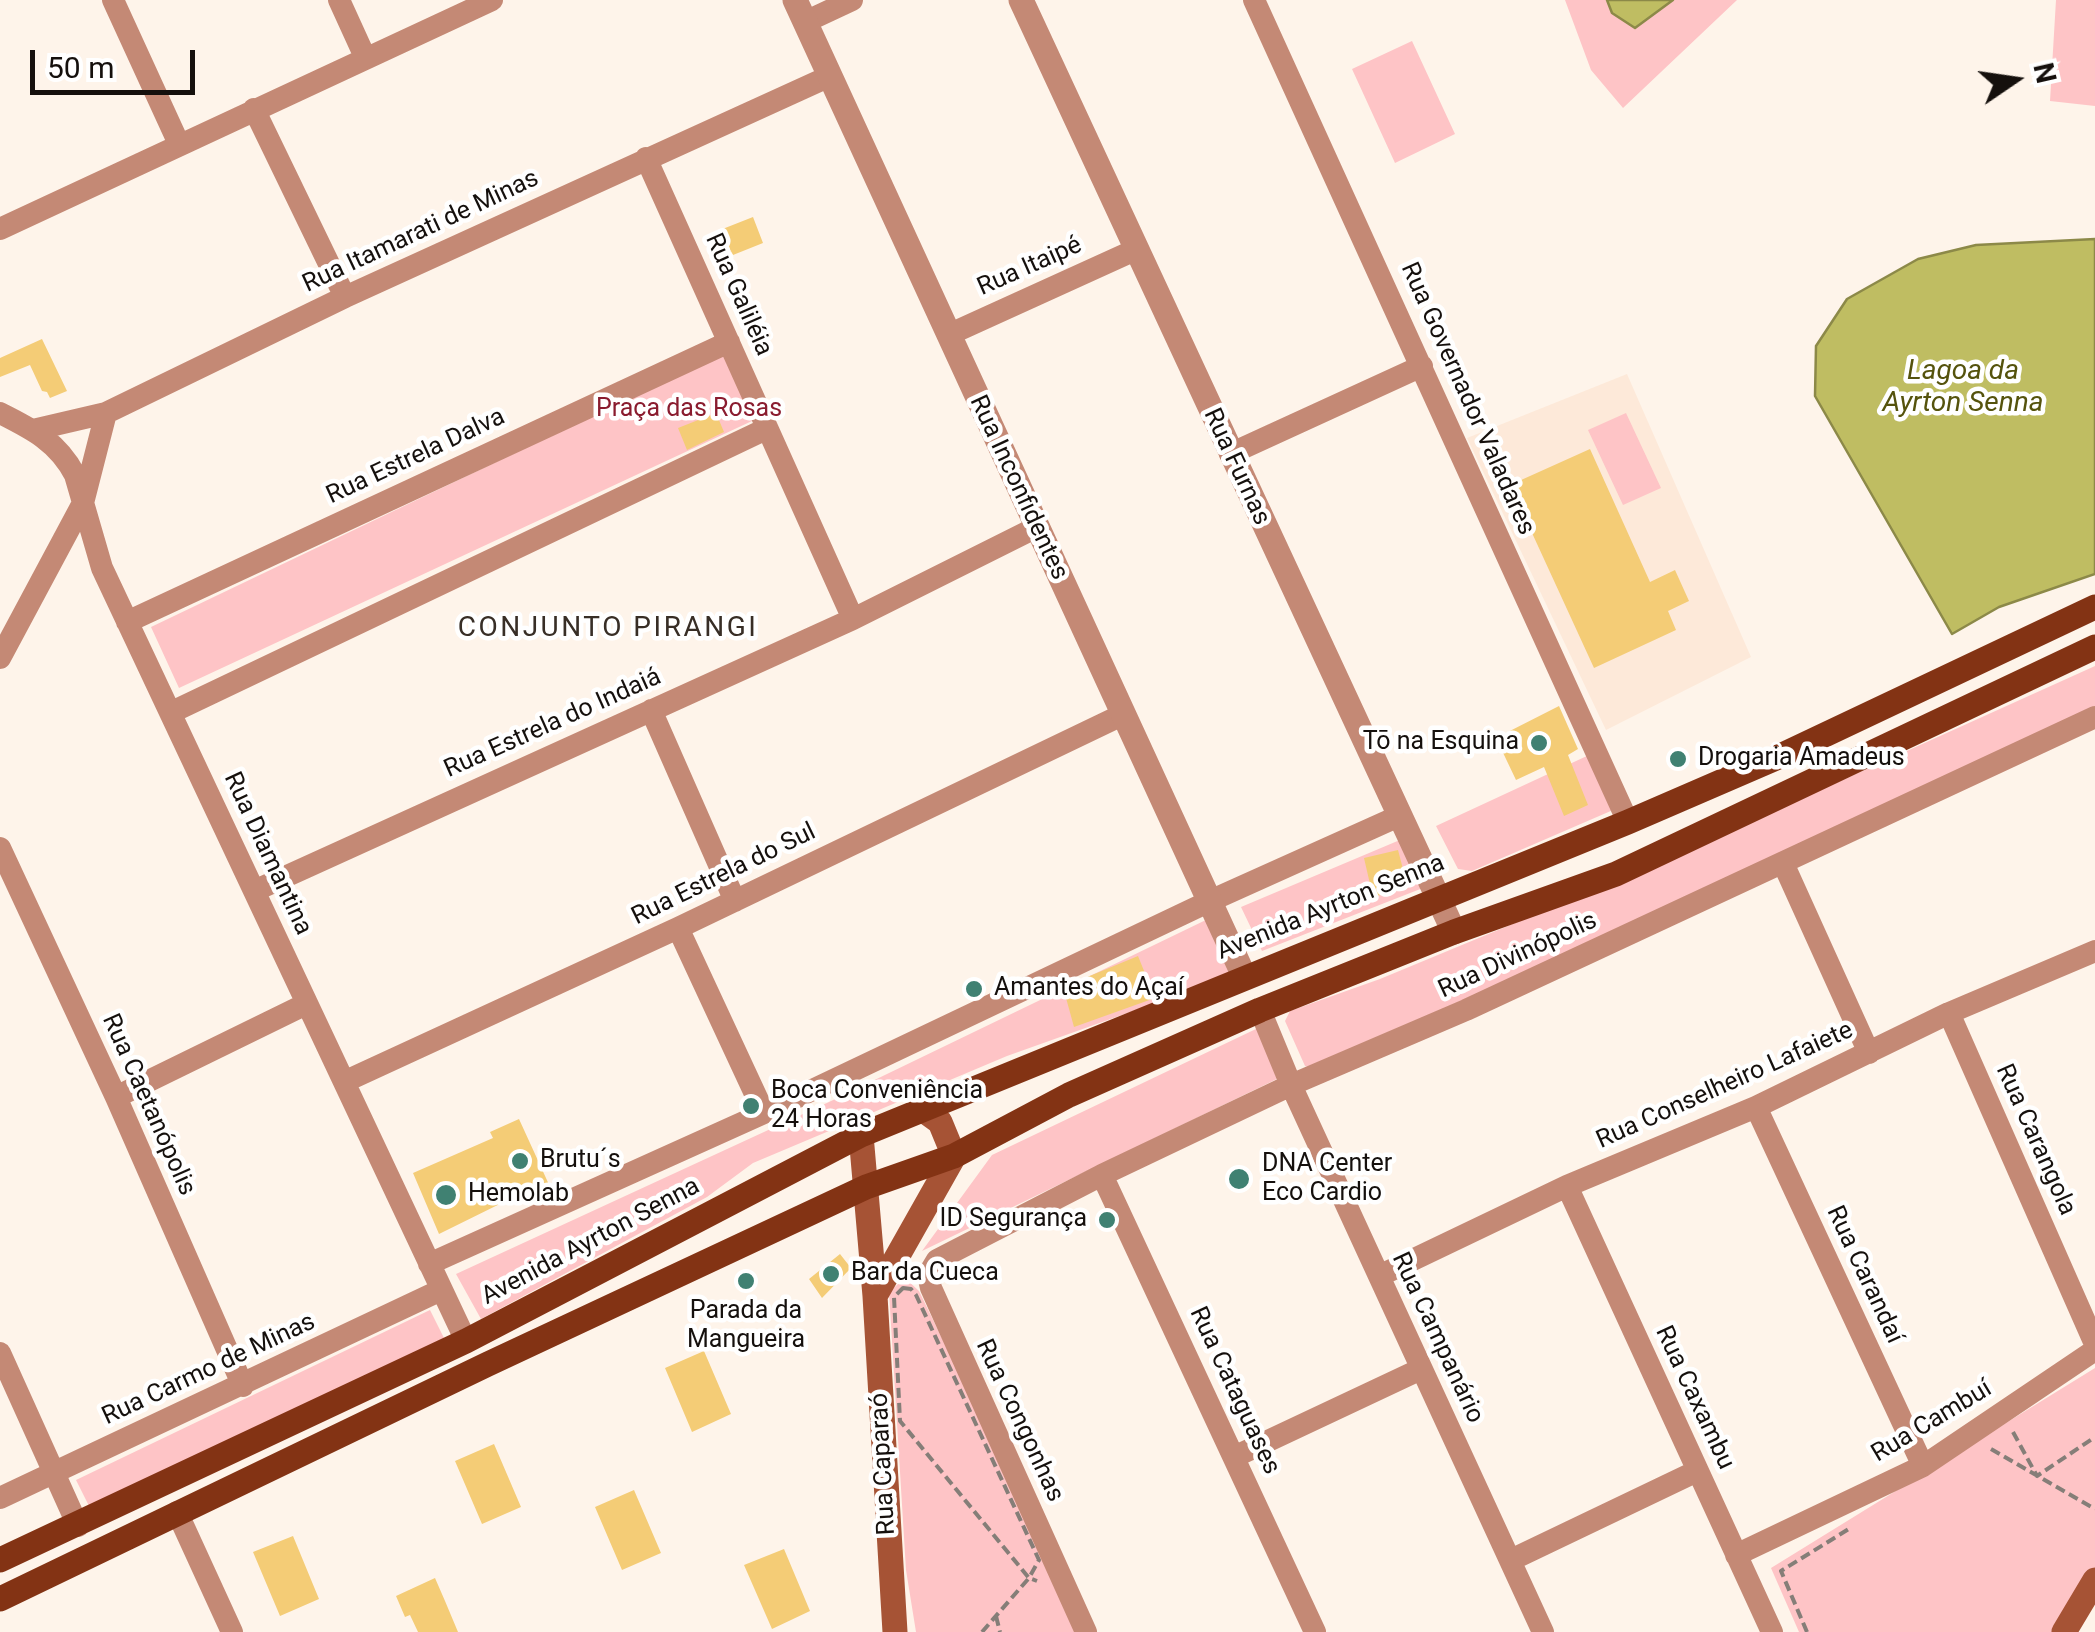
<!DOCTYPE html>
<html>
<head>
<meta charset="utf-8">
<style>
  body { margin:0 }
  #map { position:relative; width:2095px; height:1632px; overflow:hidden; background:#fef4ea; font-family:Roboto,sans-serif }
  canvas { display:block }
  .north { position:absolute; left:1965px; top:30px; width:100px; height:100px; -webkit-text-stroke:8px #fff; paint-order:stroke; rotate:77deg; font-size:28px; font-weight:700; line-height:40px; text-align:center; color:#15100d }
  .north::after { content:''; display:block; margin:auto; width:35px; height:45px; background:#15100d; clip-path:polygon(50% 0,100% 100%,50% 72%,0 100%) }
  .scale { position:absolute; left:30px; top:50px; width:165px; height:45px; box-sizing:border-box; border:5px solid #15100d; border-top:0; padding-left:12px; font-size:30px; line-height:35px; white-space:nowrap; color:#15100d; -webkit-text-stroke:8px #fff; paint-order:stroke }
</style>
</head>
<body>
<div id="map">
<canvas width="2095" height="1632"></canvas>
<div class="north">N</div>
<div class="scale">50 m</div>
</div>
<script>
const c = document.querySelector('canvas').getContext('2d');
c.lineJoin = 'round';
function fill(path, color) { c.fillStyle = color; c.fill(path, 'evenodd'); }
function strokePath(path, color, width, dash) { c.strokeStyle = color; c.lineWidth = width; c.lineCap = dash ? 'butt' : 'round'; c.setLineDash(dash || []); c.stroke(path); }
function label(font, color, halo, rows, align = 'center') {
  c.font = font + ' Roboto,sans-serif'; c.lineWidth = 9; c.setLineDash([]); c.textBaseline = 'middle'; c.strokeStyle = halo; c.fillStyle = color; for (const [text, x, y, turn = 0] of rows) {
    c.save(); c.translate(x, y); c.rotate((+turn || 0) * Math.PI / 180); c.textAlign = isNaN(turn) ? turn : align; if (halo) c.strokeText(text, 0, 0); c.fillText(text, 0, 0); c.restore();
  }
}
fill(new Path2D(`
  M1627,374L1751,657L1606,730L1467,438Z`), '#fde9d9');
fill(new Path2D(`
  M1565,0H1737L1623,108L1591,70Z
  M2056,0H2095V106L2050,101Z
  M1412,41L1455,134L1395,163L1352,69Z
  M724,353L752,421L179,688L151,627Z
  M1626,413L1661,488L1623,505L1588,430Z
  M2095,666V706L1462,1007L1312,1068L1305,1066L1285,1021L1290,1011L1380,979L1650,867Z
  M1589,755L1620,807L1472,871L1458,869L1436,826Z
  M1407,837L1428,886L1262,951L1241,907Z
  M1210,918L1234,975L1007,1056L753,1163L707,1197L481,1319L456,1274L829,1102Z
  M1258,1028L1277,1079L922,1251L992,1155Z
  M905,1278L919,1291L988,1433L1076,1632H916L906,1570L889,1292Z
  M430,1310L445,1340L92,1512L76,1480Z
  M2095,1368V1575L2061,1632H1799L1771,1568Z`), '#fec4c6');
const water = new Path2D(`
  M1607,0H1673L1635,28L1612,13Z
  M2095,239V574L1999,607L1952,634L1815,396L1816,346L1847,299L1918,259L1976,245Z`);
fill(water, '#bfbd62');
strokePath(water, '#8c8948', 2.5);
fill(new Path2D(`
  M753,217L763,243L733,255L720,230Z
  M42,339L67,391L50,398L47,392L42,391L30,365L0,377V358Z
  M716,413L724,432L687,450L678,428Z
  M1590,449L1650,582L1675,570L1689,601L1668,611L1676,630L1594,668L1510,485Z
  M1559,706L1578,749L1568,755L1588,805L1564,816L1544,767L1516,780L1496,738Z
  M1398,850L1408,888L1373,897L1364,858Z
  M1138,956L1155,998L1074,1027L1063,987Z
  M519,1119L551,1189L521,1202L518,1195L439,1234L413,1173L493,1138L490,1132Z
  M840,1254L851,1268L822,1298L809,1279Z
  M704,1351L731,1414L692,1432L665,1368Z
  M494,1444L521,1507L482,1524L455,1461Z
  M634,1490L661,1553L622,1570L595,1507Z
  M293,1536L319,1599L280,1616L253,1552Z
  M784,1549L810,1611L772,1629L744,1565Z
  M435,1578L445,1601L458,1632H418L410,1615L405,1617L396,1596Z`), '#f4cc76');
strokePath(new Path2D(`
  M903,1288L911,1289L916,1295L1039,1560L1029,1578L900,1421L894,1297Z
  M2013,1432L2037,1476L2095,1437
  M1991,1449L2095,1509
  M996,1616L1000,1632
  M982,1632L1029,1578L1037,1581
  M1807,1632L1781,1571L1852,1527`), '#857e78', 4, [10, 5]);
strokePath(new Path2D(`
  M113,0L179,144
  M339,0L365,57
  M1254,0L1628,822
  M805,22L852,0
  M254,109L345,297
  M646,158L853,619
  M0,229L492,0
  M948,335L1135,250
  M0,413C32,429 58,442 75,475L102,568L466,1341
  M33,430L106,413L345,297L830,76
  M1230,454L1422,366
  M127,622L729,342
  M0,658L83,503L106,413
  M651,710L735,901
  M172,712L766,429
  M0,848L116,1097L243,1386
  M1783,863L1869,1053
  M254,891L853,619L1035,528
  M678,928L764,1113
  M1260,1010L1291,1085L1543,1632
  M1949,1013L2095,1344
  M346,1081L678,928L1124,714
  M116,1097L306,1004
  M1756,1107L1923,1466
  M1102,1175L1315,1632
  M1567,1186L1772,1632
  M429,1264L764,1113L1210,901L1399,816
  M1379,1276L1567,1186L1756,1107L1949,1013L2095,951
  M0,1353L78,1526
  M1234,1457L1421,1369
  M0,1498L441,1290
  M177,1512L232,1632
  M1736,1555L1923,1466L2095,1350
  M1511,1560L1697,1471
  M1086,1632L931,1288L928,1275L937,1260L1102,1175L1291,1085L1466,1010L2095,717`), '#c48975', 22);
strokePath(new Path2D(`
  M795,0L1244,976
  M1021,0L1454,932`), '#c48975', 25);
strokePath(new Path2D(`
  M861,1135L875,1296L895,1632
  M875,1296L954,1156L940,1122L922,1109
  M2064,1632L2095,1580`), '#a65335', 25);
strokePath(new Path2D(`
  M0,1560L466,1341L861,1135L1628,822L1776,758L2095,607
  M0,1599L488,1364L866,1187L954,1156L1069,1095L1260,1010L1454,932L1616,874L2095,647`), '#833314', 25);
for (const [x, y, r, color] of [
  [1539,743,10,"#408172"],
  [1678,759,10,"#408172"],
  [974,989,10,"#408172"],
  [751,1106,10,"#408172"],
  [520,1161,10,"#408172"],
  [1239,1179,12,"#408172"],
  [446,1195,12,"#408172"],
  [1107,1220,10,"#408172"],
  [831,1274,10,"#408172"],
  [746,1281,10,"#408172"]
]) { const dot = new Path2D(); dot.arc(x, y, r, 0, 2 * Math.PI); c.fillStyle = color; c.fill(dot); strokePath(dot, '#fff', 4); }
label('25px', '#15100d', '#fff', [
  ["Rua Itamarati de Minas",421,232,-25],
  ["Rua Itaipé",1030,267,-24],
  ["Rua Galiléia",738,295,66],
  ["Rua Governador Valadares",1467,399,66],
  ["Rua Estrela Dalva",416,457,-25],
  ["Rua Furnas",1236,467,65],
  ["Rua Inconfidentes",1018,488,65],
  ["Rua Estrela do Indaiá",553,724,-24],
  ["Rua Diamantina",267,854,65],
  ["Rua Estrela do Sul",724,875,-26],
  ["Avenida Ayrton Senna",1331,908,-22],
  ["Rua Divinópolis",1518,956,-25],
  ["Rua Conselheiro Lafaiete",1725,1086,-24],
  ["Rua Caetanópolis",148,1105,66],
  ["Rua Carangola",2035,1140,66],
  ["Avenida Ayrton Senna",591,1242,-28],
  ["Rua Carandaí",1864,1275,65],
  ["Rua Campanário",1437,1338,65],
  ["Rua Carmo de Minas",209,1370,-25],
  ["Rua Cataguases",1234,1391,65],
  ["Rua Caxambu",1694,1398,65],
  ["Rua Congonhas",1019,1421,65],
  ["Rua Cambuí",1932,1422,-31],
  ["Rua Caparaó",884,1464,-93]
]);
label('25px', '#8a1c2f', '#fff', [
  ["Praça das Rosas",689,410]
]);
label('25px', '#15100d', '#fff', [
  ["Tō na Esquina",1519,743,"right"],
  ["Drogaria Amadeus",1698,759],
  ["Amantes do Açaí",994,989],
  ["Boca Conveniência",771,1092],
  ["24 Horas",771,1121],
  ["Brutu´s",540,1161],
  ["DNA Center",1262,1165],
  ["Eco Cardio",1262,1194],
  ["Hemolab",468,1195],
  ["ID Segurança",1087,1220,"right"],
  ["Bar da Cueca",851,1274],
  ["Parada da",746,1312,"center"],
  ["Mangueira",746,1341,"center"]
], 'left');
label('italic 28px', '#55530d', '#fff', [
  ["Lagoa da",1963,372],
  ["Ayrton Senna",1963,404]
]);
c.letterSpacing = '2.5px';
label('28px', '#382e26', '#fff', [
  ["CONJUNTO PIRANGI",608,629]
]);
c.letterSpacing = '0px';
</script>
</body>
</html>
